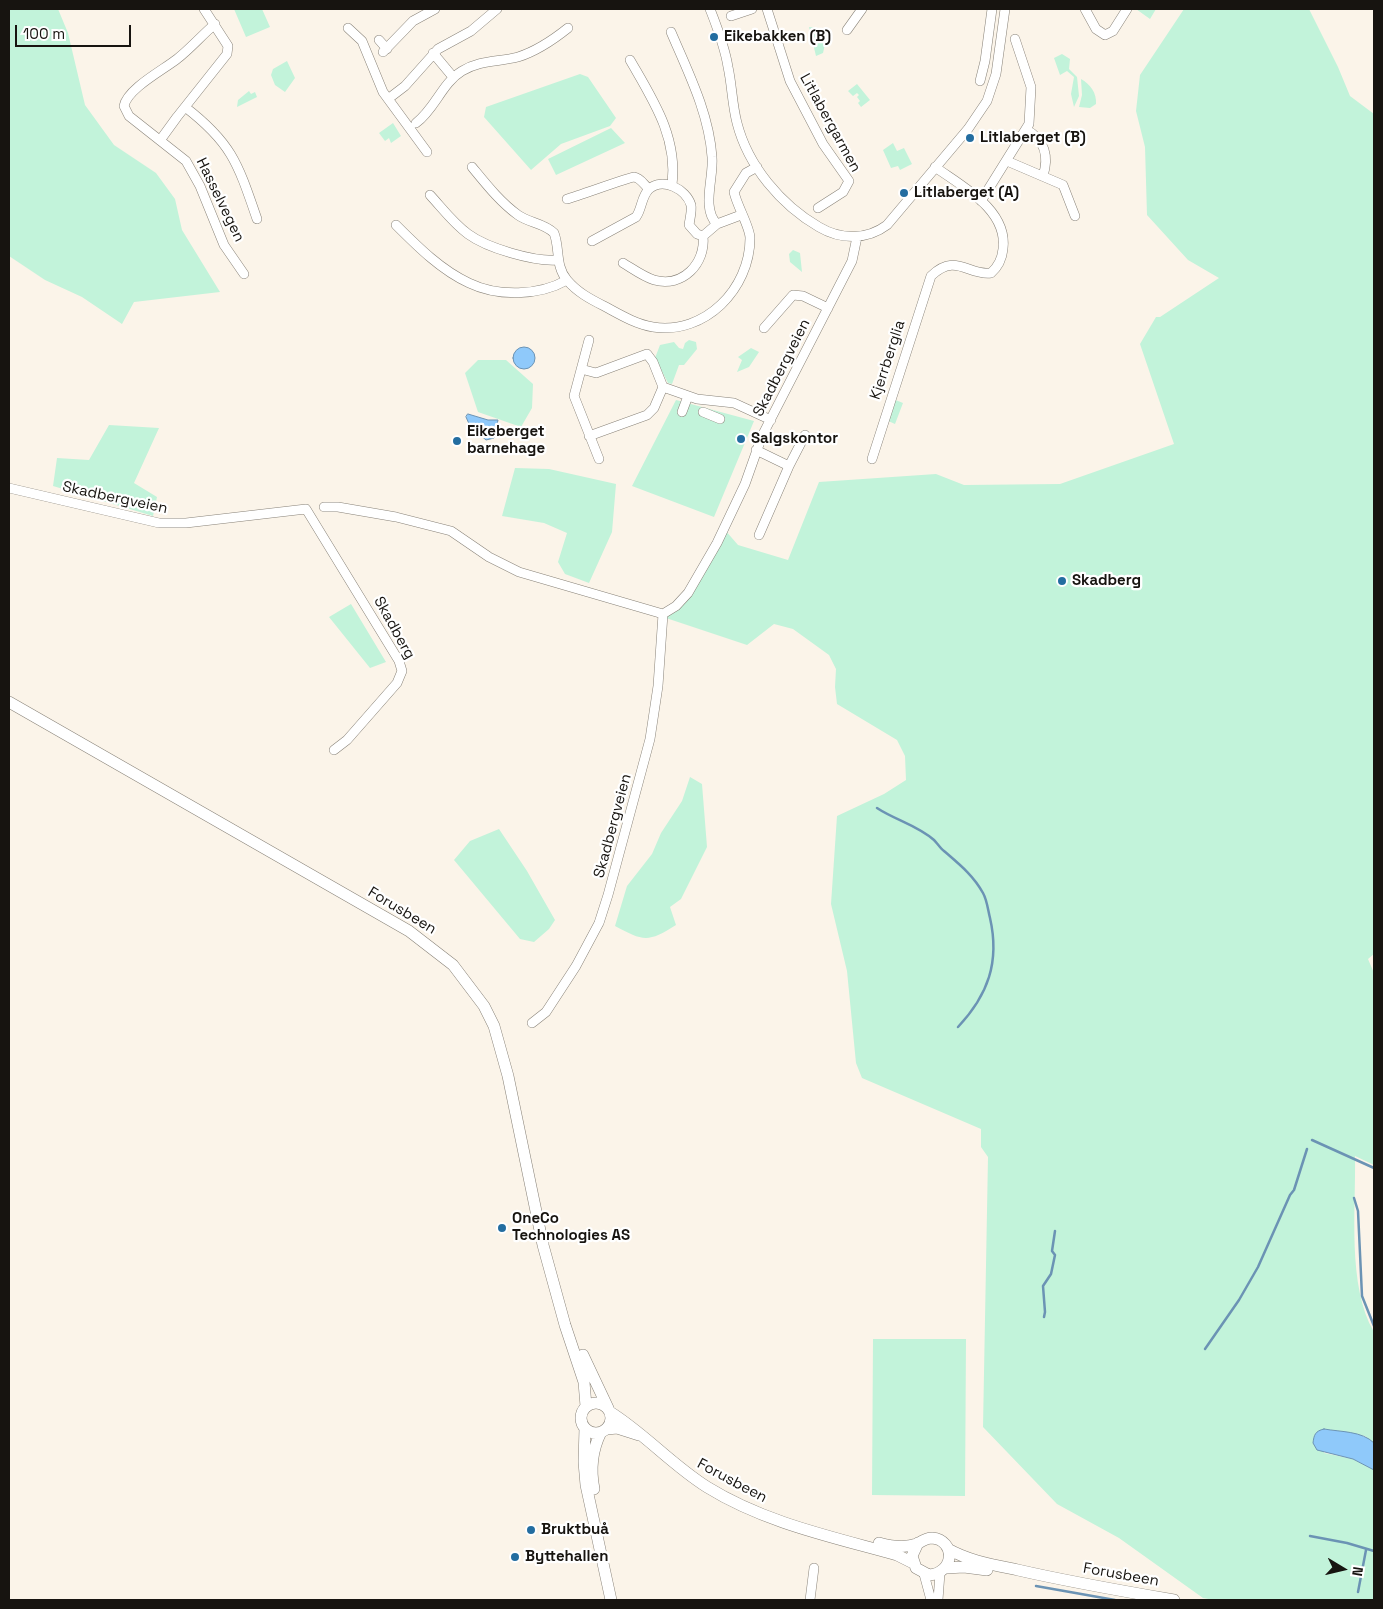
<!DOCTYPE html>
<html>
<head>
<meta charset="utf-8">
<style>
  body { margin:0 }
  #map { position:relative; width:1383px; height:1609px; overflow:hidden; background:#fbf4e9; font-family:"Space Grotesk",sans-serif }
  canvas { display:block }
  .frame { position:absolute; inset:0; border:10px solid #171410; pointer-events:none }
  .north { position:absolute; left:1318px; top:1544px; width:50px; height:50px; -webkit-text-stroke:4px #fff; paint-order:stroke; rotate:99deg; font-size:14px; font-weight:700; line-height:20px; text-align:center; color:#171410 }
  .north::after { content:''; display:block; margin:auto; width:18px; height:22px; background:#171410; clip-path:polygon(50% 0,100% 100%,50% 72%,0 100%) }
  .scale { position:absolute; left:15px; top:25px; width:116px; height:22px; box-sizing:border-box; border:2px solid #171410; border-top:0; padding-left:6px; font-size:15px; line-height:18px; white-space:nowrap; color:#171410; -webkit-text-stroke:4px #fff; paint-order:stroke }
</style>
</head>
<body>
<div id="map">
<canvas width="1383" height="1609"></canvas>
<div class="frame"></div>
<div class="north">N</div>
<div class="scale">100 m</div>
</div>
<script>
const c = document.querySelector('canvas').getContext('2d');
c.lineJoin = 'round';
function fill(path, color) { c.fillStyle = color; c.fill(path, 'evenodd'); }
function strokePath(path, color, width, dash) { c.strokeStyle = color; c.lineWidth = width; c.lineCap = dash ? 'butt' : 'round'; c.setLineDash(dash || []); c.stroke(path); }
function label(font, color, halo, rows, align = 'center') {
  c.font = font + ' "Space Grotesk",sans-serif'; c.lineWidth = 4.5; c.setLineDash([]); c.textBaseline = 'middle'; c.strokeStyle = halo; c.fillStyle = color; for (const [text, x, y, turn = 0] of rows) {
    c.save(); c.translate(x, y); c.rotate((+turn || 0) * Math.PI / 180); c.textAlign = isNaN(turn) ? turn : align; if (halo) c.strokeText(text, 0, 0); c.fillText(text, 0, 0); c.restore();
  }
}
fill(new Path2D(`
  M9,9H58L68,33L85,105L114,145L156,173L175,199L182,230L220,292L134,302L122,324L82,297L45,280L9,256Z
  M234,9H262L270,27L246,37Z
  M1136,9H1156L1150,19Z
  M1184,9H1309L1338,67L1350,96L1374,114V954L1368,959L1374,973V1165L1355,1156C1356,1209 1347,1286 1374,1332V1443L1365,1436L1324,1429V1453L1353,1459L1374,1470V1600H1214L1203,1598L1119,1538L1057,1504L983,1427L988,1157L981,1147V1129L862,1078L856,1063L847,971L831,904L837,816L884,794L906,780L905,756L897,740L837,704L835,687L836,669L829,655L793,629L774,624L747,645L666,618L725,530L738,545L788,560L819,482L936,474L964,485L1060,484L1174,444L1140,344L1156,317H1160L1219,278L1188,260L1147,215L1145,147L1136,111L1140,75Z
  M809,27L818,28L825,44L823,53L816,56Z
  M1062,54L1070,59L1069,69L1077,77L1079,96L1074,107L1071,94L1074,77L1067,71L1060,75L1054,58Z
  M287,61L295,78L285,92L275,85L271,75L273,69Z
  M580,74L588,77L616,118L610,126L561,144L531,170L484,117L486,107Z
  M1081,79C1090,84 1097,93 1096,104L1090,108L1079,107L1082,95Z
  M857,84L870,100L861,107L858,103L860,101L857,97L859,95L857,93L853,96L848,91Z
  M249,91L251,94L255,92L257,97L237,107L238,100Z
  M393,123L401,136L391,143L389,138L385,141L379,133Z
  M611,128L625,143L556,175L548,159Z
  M893,143L897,151L904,148L912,164L900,170L898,166L891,168L883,150Z
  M793,250L800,253L802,272L790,262L789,254Z
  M689,340L696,342L697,349L684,365H679L672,384L668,383L655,358L660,345L674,342L679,348L683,349L685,343Z
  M751,348L759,352L749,367L737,372L742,360L738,357Z
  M478,360H506L533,384L532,408L521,427L478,412L465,373Z
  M893,399L903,403L895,424L886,420Z
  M676,400L754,421L714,517L632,486Z
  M109,425L159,428L134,483L157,497L153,516L53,486L57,458L89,460Z
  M515,468L549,469L616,484L612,532L589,583L565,574L558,562L567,533L544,523L502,516Z
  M351,604L386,662L370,668L329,617Z
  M690,777L702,784L707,847L681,899L670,907L676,925C648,943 643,941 615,926L627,886L652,854L661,833L682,801Z
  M499,829L527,871L555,920L549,929L534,942L520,939L454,860L470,841Z
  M873,1339H966L965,1496L872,1495Z`), '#c2f3da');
const water = new Path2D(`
  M513 358a11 11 0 1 1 22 0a11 11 0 1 1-22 0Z
  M468,414L488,420H498L494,438L486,440L470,426L466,417Z
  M1324,1429C1341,1432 1362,1431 1374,1443V1470L1353,1459L1317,1450L1313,1443C1314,1435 1315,1431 1324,1429Z`);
fill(water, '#8fc9fa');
strokePath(water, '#6b93b4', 1);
strokePath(new Path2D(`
  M877,808C895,820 917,825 934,840C937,843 940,848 944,851C959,864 973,875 983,893C987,900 988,910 990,918C1000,962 988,995 958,1027
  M1312,1140L1374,1168
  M1354,1198L1358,1211L1362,1296L1374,1326
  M1044,1317L1045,1312L1043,1286L1051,1274L1055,1255L1052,1251L1055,1231
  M1205,1349L1239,1300L1258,1267L1290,1195L1294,1190L1307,1149
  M1310,1536L1347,1543L1374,1551
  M1036,1586L1115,1600
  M1358,1592L1366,1550`), '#6b93b4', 2.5);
const street = new Path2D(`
  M710,9C717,27 725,47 728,67C732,85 732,104 737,123C748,166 781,205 819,227C841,240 867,240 887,225L968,129L987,101L996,74L1005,9
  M767,9L790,81L823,144L849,181L843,192L818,208
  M1085,9L1096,29L1105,35L1113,31L1127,9
  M731,16L752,9
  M215,24C202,35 190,49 177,59C163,70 127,89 124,106L129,116L186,161L200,186L224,245L244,274
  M348,28L362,41L383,92L427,152
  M847,30L862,9
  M671,32C688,72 709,113 712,157C714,178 701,208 717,224
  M379,40L387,49
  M383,52L413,21L435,9
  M433,53L453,77
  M630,60C653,100 678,137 672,185
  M980,81L985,61L992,9
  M388,99L405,86L438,49L471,31L497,9
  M185,107C232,143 238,164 257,219
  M416,123C435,109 442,83 462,71C480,60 498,62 518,57C537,51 553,40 568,28
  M1027,130C1045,140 1049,157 1043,176
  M161,139L177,117L227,54L228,46L204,9
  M1007,161L1063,185L1075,216
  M472,167C486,184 500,202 518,215C529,223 544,223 554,233C560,248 555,266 567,280C577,292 590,299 604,306C619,314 635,324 653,327C705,335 750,289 750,238C750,227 737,206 734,192L746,173L757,167
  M430,195C442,208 453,223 468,234C487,248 534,262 558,260
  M567,199C578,196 630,177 634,177C641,178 644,185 649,189
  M981,201L1029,124L1031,87L1015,39
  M396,225C418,247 441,270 469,283C498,297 539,296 567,280
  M592,241L636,217C642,209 641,197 649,189C663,177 686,189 691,205C692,211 690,218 689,225L697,234L703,236L717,224L741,215
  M623,263C633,269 644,277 654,280C683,288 706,263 703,236
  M764,328L793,295L803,296L828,308
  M589,340L574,396L599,459
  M581,369L596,373L647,354L653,362L663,387L654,408L647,415L589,436
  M663,387L697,399L734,403L771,420
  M682,412L688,396
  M703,412L720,419
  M756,450L789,466
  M872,459L931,276C956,252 968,276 991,273C999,266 1002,259 1003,249C1008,210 963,187 935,167
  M9,488L159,523H186L306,509L399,661L402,671L397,683L347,740L334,750
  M324,507H338L396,517L451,531L489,557L519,572L663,614L676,606L688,593L717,543L745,484L762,436L852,261L857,237
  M759,535L789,466L805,435
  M532,1023L546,1012L576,966L599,923L608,895L650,739L658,686L663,614
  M924,1574L931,1600
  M810,1600L814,1568
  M938,1600L940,1573`);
const secondary = new Path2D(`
  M9,702L409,931L453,965L484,1006L494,1026L508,1076L543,1245L565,1325L584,1382L586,1406
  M583,1355L608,1408
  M581 1418a15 15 0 1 1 30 0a15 15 0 1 1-30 0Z
  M610,1412C645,1434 672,1465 707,1487C765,1523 833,1537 897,1555L913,1563
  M585,1428L584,1462L586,1485L611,1600
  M607,1429L617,1428L639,1435
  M594,1489C590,1469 592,1450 601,1432
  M879,1543C890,1546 906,1548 917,1544C922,1541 926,1538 932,1538C956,1540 955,1573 929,1575L916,1568L912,1556L918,1543
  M948,1549C969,1561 994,1565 1018,1570C1070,1582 1122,1591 1174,1600
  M946,1568L964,1567L987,1570`);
strokePath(street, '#888278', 10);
strokePath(secondary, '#888278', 12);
strokePath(street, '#fff', 9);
strokePath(secondary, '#fff', 11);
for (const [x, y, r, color] of [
  [714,37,5,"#236da0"],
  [970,138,5,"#236da0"],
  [904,193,5,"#236da0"],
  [741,439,5,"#236da0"],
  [457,441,5,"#236da0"],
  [1062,581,5,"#236da0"],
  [502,1228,5,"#236da0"],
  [531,1530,5,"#236da0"],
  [515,1557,5,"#236da0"]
]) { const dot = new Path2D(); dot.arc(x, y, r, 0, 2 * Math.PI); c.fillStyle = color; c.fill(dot); strokePath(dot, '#fff', 2); }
label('bold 15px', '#171410', '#fff', [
  ["Eikebakken (B)",724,37],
  ["Litlaberget (B)",980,138],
  ["Litlaberget (A)",914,193],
  ["Eikeberget",467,432],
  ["barnehage",467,449],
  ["Salgskontor",751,439],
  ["Skadberg",1072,581],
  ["OneCo",512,1219],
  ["Technologies AS",512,1236],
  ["Bruktbuå",541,1530],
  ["Byttehallen",525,1557]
], 'left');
label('15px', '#171410', '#fff', [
  ["Litlabergarmen",830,123,61],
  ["Hasselvegen",220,200,64],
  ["Kjerrberglia",888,360,-72],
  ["Skadbergveien",782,368,-63],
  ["Skadbergveien",115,498,12],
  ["Skadberg",394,628,61],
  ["Skadbergveien",613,826,-75],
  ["Forusbeen",402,911,31],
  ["Forusbeen",732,1481,28],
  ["Forusbeen",1121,1575,10]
]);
</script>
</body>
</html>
